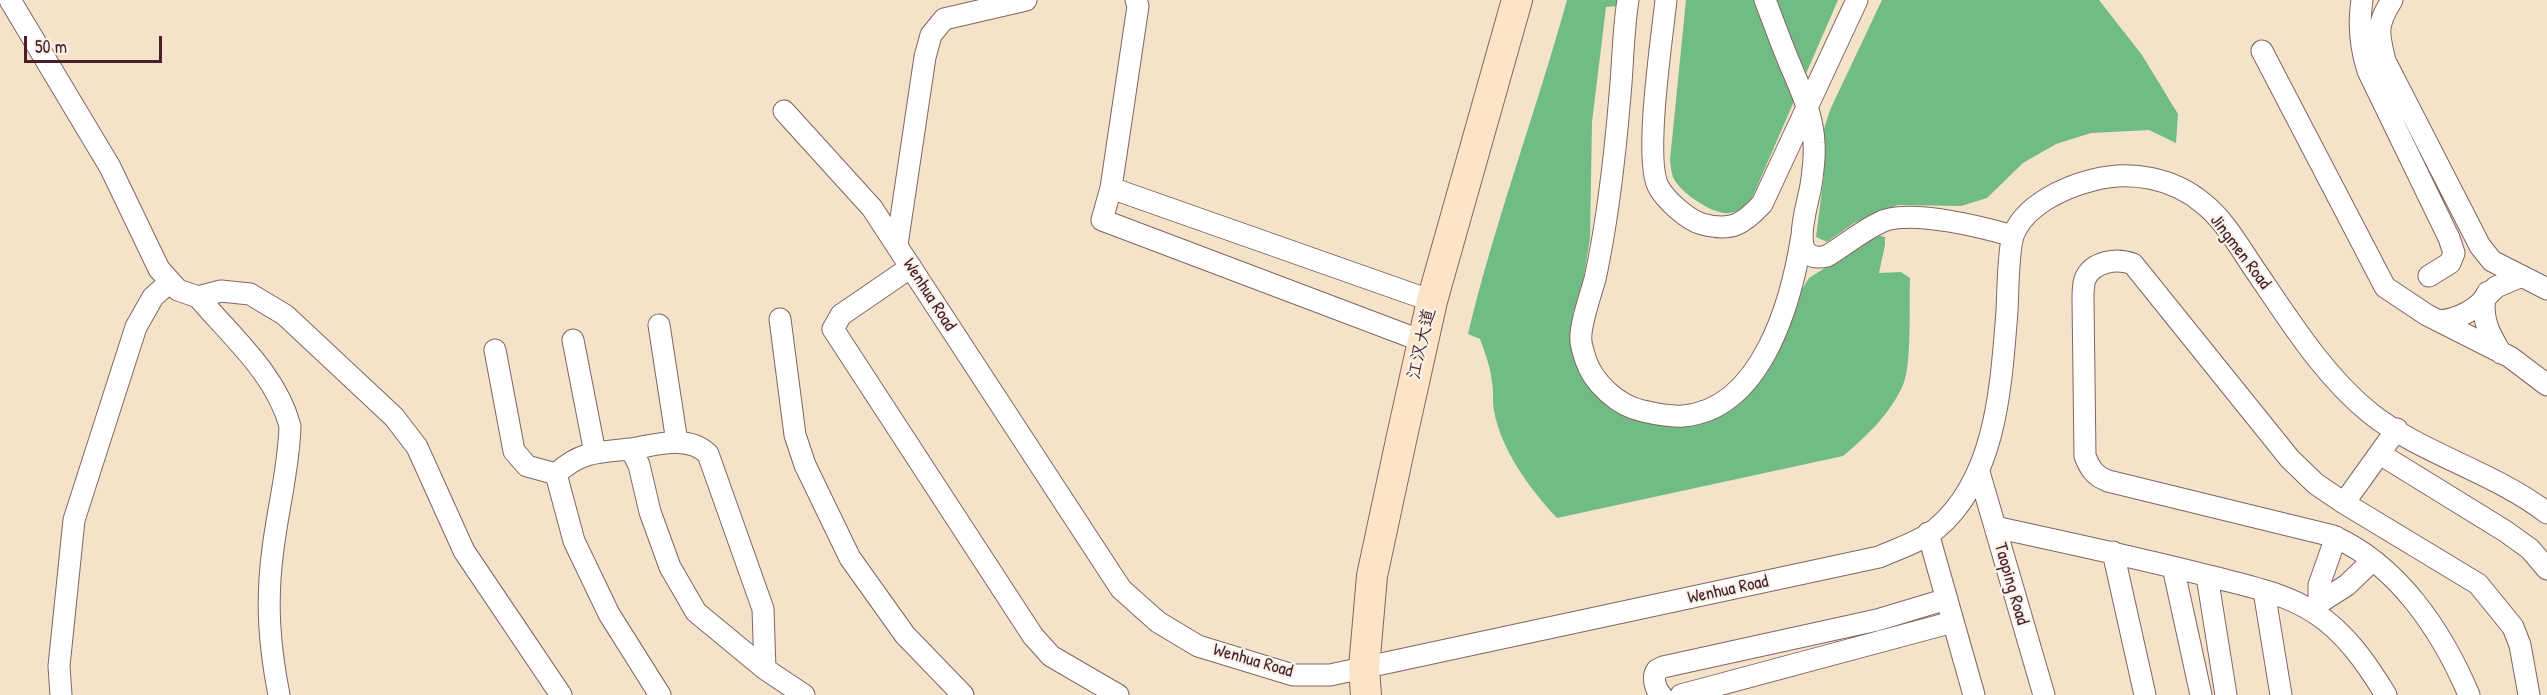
<!DOCTYPE html>
<html>
<head>
<meta charset="utf-8">
<style>
  body { margin:0 }
  #map { position:relative; width:2547px; height:695px; overflow:hidden; background:#f2e3c9; font-family:"Patrick Hand",sans-serif }
  canvas { display:block }
  .scale { position:absolute; left:24px; top:36px; width:138px; height:27px; box-sizing:border-box; border:3px solid #4a1f2b; border-top:0; padding-left:8px; font-size:18px; line-height:21px; white-space:nowrap; color:#4a1f2b; -webkit-text-stroke:4px #f7f3e8; paint-order:stroke }
</style>
</head>
<body>
<div id="map">
<canvas width="2547" height="695"></canvas>
<div class="scale">50 m</div>
</div>
<script>
const c = document.querySelector('canvas').getContext('2d');
c.lineJoin = 'round';
function fill(path, color) { c.fillStyle = color; c.fill(path, 'evenodd'); }
function strokePath(path, color, width, dash) { c.strokeStyle = color; c.lineWidth = width; c.lineCap = dash ? 'butt' : 'round'; c.setLineDash(dash || []); c.stroke(path); }
function label(font, color, halo, rows, align = 'center') {
  c.font = font + ' "Patrick Hand","LXGW WenKai TC",sans-serif'; c.lineWidth = 4.5; c.setLineDash([]); c.textBaseline = 'middle'; c.strokeStyle = halo; c.fillStyle = color; for (const [text, x, y, turn = 0] of rows) {
    c.save(); c.translate(x, y); c.rotate((+turn || 0) * Math.PI / 180); c.textAlign = isNaN(turn) ? turn : align; if (halo) c.strokeText(text, 0, 0); c.fillText(text, 0, 0); c.restore();
  }
}
fill(new Path2D(`
  M1567,0H1620L1619,6L1606,7L1592,122L1590,238L1583,282L1573,313L1571,343L1604,402L1616,412L1651,423L1691,426L1723,413L1747,392L1764,371L1786,334L1801,291L1809,278L1877,235L1885,237V245L1879,273L1901,272L1910,278C1909,302 1912,365 1903,385C1891,413 1866,437 1843,456L1557,518C1530,489 1501,450 1494,411C1492,402 1494,392 1492,383C1491,368 1485,353 1480,339L1468,334C1495,221 1536,112 1567,0Z
  M1686,0H1838L1752,198C1746,205 1740,212 1729,213C1713,215 1681,193 1674,179C1671,173 1671,166 1670,160Z
  M1882,0H2099L2142,55L2178,114L2176,143L2149,130L2091,133L2056,144L2023,163L1987,198L1961,206L1898,205L1854,223L1827,242L1816,237L1824,175L1823,132L1830,110Z`), '#70bc84');
const street = new Path2D(`
  M10,0L110,167L159,269L178,290L198,297L221,291L250,294L285,315L394,417L417,447L464,551L561,695
  M1136,0L1138,6L1111,188L1102,220L1422,341
  M1628,0C1623,31 1623,64 1620,95C1615,156 1608,219 1595,279C1591,293 1579,328 1581,341C1581,346 1584,353 1585,358C1593,383 1618,406 1643,411C1656,414 1670,417 1683,416C1763,409 1792,299 1802,235
  M1666,0C1662,38 1644,157 1658,186C1665,200 1688,220 1702,224C1732,232 1743,224 1762,204L1857,0
  M1765,0C1774,23 1782,46 1792,69C1802,93 1813,116 1814,143C1815,156 1813,172 1811,185C1808,206 1785,266 1827,256C1844,246 1868,226 1886,220C1918,211 1982,227 2013,236
  M2362,0C2358,25 2360,46 2368,71L2449,238L2454,253L2450,263L2429,276
  M2392,0C2376,25 2378,33 2385,61L2480,246L2492,261L2547,289
  M2262,51L2385,287L2427,315L2510,357L2547,385
  M784,111L872,208L1121,589L1158,622L1198,646L1293,675H1330L1879,557C1897,549 1920,542 1936,529C1997,478 2001,385 2007,311C2008,292 2008,252 2013,236C2024,205 2065,187 2093,180C2131,170 2174,178 2204,204C2224,220 2239,246 2253,267C2288,318 2322,374 2370,413C2420,453 2496,473 2547,513
  M1111,188L1432,301
  M897,245L925,57L931,35L944,19L1026,0
  M911,267L841,315L833,329L1033,636L1051,656L1118,695
  M198,297C232,337 276,374 290,426C289,467 278,508 273,549C266,601 269,644 279,695
  M780,319L795,435L805,465L850,558L905,635L963,695
  M2440,321C2457,319 2481,309 2488,292
  M659,325L677,442
  M573,340L595,453
  M495,350L514,451L527,466L556,474
  M2501,353C2490,335 2481,319 2485,298L2496,287L2522,276
  M631,449C656,445 688,434 708,454L763,609L765,669
  M2380,454L2505,531L2530,549L2547,569
  M1979,472L2044,695
  M2344,503L2397,429
  M1995,527C2068,543 2140,558 2213,577C2247,586 2285,593 2315,613C2346,633 2367,664 2386,695
  M1928,533L1974,695
  M2113,552L2145,695
  M2173,567L2201,695
  M2207,576L2226,695
  M2264,591L2281,695
  M2319,603V585L2336,537
  M2319,603L2347,585L2372,561
  M61,695L59,666L74,520L136,327L153,297L170,282
  M660,695L609,614L574,541L556,474C581,451 599,452 631,449L639,465L650,512L670,567L696,612L765,669L804,695
  M1661,695C1655,689 1652,677 1657,670L1663,667L1877,620L1947,599
  M1681,695L1953,622
  M2469,695C2442,631 2398,565 2333,536L2108,481C2095,476 2090,469 2085,456L2083,299C2083,292 2083,285 2085,279C2093,261 2117,258 2133,264L2290,459L2316,484L2344,503L2478,584L2513,627L2520,645L2529,695`);
const secondary = new Path2D(`
  M1366,695L1364,668L1372,576L1402,436L1432,301L1517,0`);
strokePath(street, '#856462', 23);
strokePath(secondary, '#856462', 32);
strokePath(street, '#fff', 21);
strokePath(secondary, '#fee4c6', 30);
label('18px', '#4a1f2b', '#f7f3e8', [
  ["Jingmen Road",2240,252,53],
  ["Wenhua Road",929,295,57],
  ["江汉大道",1422,344,-77],
  ["Taoping Road",2011,584,74],
  ["Wenhua Road",1728,590,-12],
  ["Wenhua Road",1253,661,16]
]);
</script>
</body>
</html>
